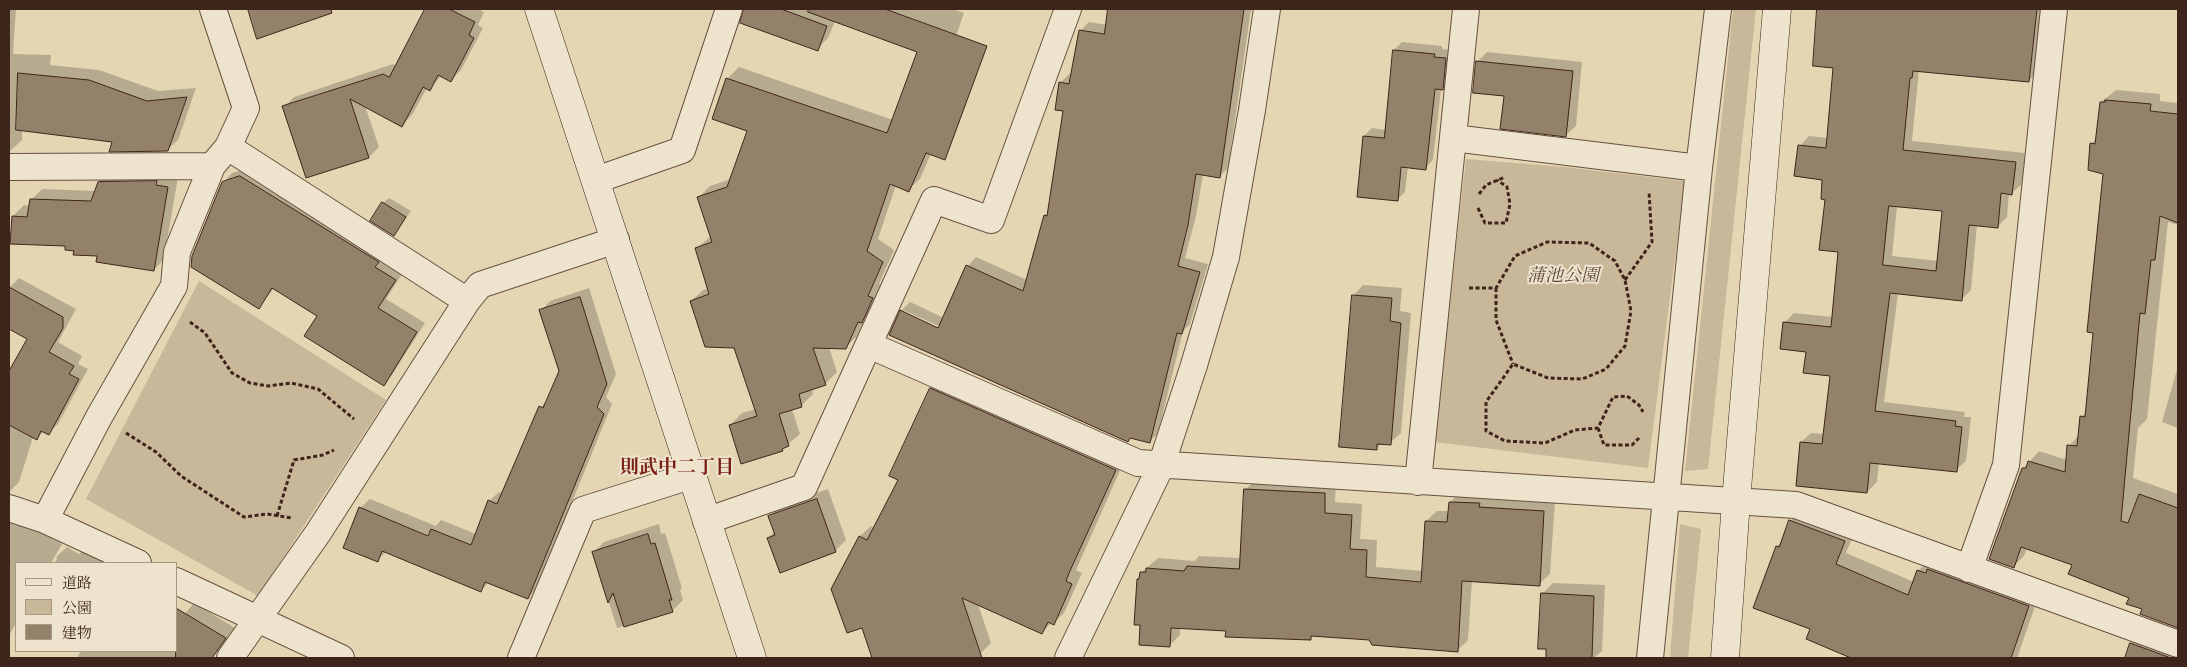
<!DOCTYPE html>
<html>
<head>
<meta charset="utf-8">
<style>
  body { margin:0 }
  #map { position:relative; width:2187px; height:667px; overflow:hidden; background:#e5d6b3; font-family:"IM FELL Double Pica","Noto Serif JP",serif }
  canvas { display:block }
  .frame { position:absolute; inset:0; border:10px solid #3d251b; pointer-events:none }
  .legend { position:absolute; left:15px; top:562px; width:162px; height:90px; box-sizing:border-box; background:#eee4ce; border:1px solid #a79886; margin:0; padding:6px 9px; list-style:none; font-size:15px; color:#3d251b }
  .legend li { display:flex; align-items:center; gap:10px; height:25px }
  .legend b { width:25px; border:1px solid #a79886 }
</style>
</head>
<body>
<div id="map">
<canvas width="2187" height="667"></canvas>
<div class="frame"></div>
<ul class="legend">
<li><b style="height:6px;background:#eee4ce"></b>道路</li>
<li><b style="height:14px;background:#c8b899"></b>公園</li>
<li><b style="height:14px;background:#94816a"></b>建物</li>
</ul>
</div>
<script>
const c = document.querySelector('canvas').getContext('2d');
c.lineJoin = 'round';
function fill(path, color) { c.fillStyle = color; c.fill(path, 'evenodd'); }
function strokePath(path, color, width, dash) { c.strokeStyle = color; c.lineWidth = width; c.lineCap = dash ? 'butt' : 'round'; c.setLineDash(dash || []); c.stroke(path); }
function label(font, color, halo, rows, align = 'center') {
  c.font = font + ' "IM FELL Double Pica","Noto Serif JP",serif'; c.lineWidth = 4; c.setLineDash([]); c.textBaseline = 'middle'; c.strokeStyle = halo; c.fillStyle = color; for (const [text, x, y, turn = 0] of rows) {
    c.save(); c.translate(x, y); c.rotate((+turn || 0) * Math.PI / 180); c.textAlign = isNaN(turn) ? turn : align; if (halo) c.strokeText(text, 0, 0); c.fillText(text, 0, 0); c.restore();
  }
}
fill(new Path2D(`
  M1733,9H1756L1708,469L1685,471Z
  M1466,159L1564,167L1685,181L1648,468L1434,442Z
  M199,281L386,400L258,596L86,499Z
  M1680,524L1701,529L1688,658H1670Z`), '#c8b899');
fill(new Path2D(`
  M9,9H16L13,54L51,55L50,65L99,70L158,91L196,88L178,140L167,150L114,141L22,130V140L9,152Z
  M254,9L259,10L324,9L250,13Z
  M426,9H478L484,12L478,25L483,28L461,70L451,80L442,75L430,89L427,88L412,115L402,125L365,106L379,147L369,157L307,177L284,107L294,97L393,64L396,66Z
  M758,9H821L827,11V9H953L964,13L955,39L835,21L828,38L817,49L753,26Z
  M1109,9H1251L1228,168L1220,176L1203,174L1196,216L1185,258L1208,264L1190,324L1183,331L1158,433L1149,442L1131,437L1128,441L944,360L901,311L910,302L944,318L968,266L976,257L1027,280L1045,216L1049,212L1064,110L1060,83L1069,74L1072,75L1080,31L1089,22L1107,25ZM903,310L945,329L944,331L903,313Z
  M1843,9H2045L2038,71L2029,81L1919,70L1912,141L2025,153L2022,184L2012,193H2009L2007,217L1997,227L1977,225L1971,290L1961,300L1898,293L1884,402L1965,412L1964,417H1971L1966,461L1956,470L1879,462L1877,482L1867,492L1801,442L1811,433L1824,434L1831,375L1807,351L1784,323L1794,313L1833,317L1839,251L1826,199L1824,179L1800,146L1809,136L1828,138ZM1897,206L1943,209L1938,261L1892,256Z
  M1402,42L1442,46V49L1453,50L1450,81L1441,89L1433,160L1425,168L1408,167L1405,192L1397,200L1364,136L1372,128L1386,130L1394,50Z
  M1487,52L1582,62L1576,126L1566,135L1505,95L1477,62Z
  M739,67L896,121L942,128L920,179L908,190L896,185L878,239L894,250L879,284L884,286L873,310L865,318L857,336L845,348L829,347L837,372L825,384L812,388L813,394L801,406L792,409L800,434L782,449L730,425L742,413L756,409L735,347L691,301L703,290L709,288L696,249L711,236L698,198L710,186L731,179L749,130L727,79Z
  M2116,90L2160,94V101L2178,103V225L2168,222L2147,419L2138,428L2133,478L2178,494V627L2142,614L2144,608L2130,597L2073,564L2027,547L2024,556L2013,567L2023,469L2039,451L2067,460L2069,446L2079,435L2081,417L2087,411L2105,173L2091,144L2097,138L2101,102Z
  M249,168L404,271L386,299L425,323L392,375L383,384L318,315L274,288L259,307L223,183L232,173Z
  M110,171L178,177L164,259L154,270L75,250L66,245L12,242L13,216L24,205L30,206L31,200L42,189L96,191L99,182Z
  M389,198L411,211L394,235L383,203Z
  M19,278L76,309L58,342L82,356L78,364L88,369L58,424L48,433L44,431L36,439L33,437L19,482L9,492V374L28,338L9,327V288Z
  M1363,285L1402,288L1400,311L1411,313L1401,433L1390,443H1382L1376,449L1353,296Z
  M589,288L616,374L606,397L612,404L537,588L528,598L489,582L480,591L386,552L377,560L360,508L370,499L436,526L441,520L476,534L489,501L499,492L503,493L541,407L548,399L561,371L541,311L550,301Z
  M2178,366V428L2162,422Z
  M941,378L1125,459L1080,561L1076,570L1082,573L1064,613L1053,623L1052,622L1041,633L978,604L991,643L980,654L968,658H873L863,627L832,589L860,536L871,526L874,528L899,479L931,389Z
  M1256,479L1336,483L1335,502L1362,504L1360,539L1377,540L1376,567L1423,571L1426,521L1437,511H1449L1450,502L1461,491L1555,501L1550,574L1539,584L1472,580L1468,640L1457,651L1370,639L1314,635L1310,638L1227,629L1180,628V635L1169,646L1138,579L1142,572L1158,558L1195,561L1199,556L1241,558L1245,490Z
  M828,489L846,540L835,551L768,538L775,531L770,516L781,505Z
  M1801,510L1855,531L1846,553L1914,582L1918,571L1929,560L2039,595L2017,658H1846L1847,655L1812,629L1754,607L1777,546L1783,540L1790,521Z
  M9,514L62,544L51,563H16V623L9,636Z
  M659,524L661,534L665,533L682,588L680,590L683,600L672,611L617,628L593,553L604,542Z
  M67,547L79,554L86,547L117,563H56L57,556Z
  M1553,583L1605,585L1602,651L1594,658H1547L1548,648L1542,594Z
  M194,603L235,628L212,658H77L81,651H176V624Z
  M2142,632L2178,656L2177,658H2126L2131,643Z`), '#0003');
const building = new Path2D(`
  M248,9H331L332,13L257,39Z
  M425,9H449L475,22L469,35L474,38L451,82L438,75L430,91L423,87L402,127L350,99L369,158L306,178L282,106L383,74L389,77Z
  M744,9H781L827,26L818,51L740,23Z
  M809,9H885L987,46L945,160L926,153L909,192L890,184L867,251L883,262L868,296L873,298L862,323L858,322L846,349L813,348L826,385L799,394L802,407L779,414L789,446L782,449L783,451L741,464L729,425L757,416L734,348L705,347L690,301L709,294L695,248L712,242L697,197L727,187L747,131L712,119L726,78L887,133L917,52L808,12Z
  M1108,9H1244L1220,178L1196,174L1188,225L1178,266L1200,272L1182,334L1177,333L1150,443L1130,438L1128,442L889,335L900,310L938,328L966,265L1023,291L1044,215L1047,216L1063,111L1055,110L1059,82L1069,84L1079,30L1104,34Z
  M1817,9H2037L2029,82L1913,71L1912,78H1910L1903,150L2016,162L2012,195L2001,193L1998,228L1969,225L1962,301L1890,293L1875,411L1956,421L1955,426L1962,427L1957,472L1870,463L1867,493L1796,486L1800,442L1822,444L1830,376L1803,373L1806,352L1780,349L1783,322L1831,327L1838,252L1819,250L1825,200L1821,199L1822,180L1794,176L1798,145L1826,148L1833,68L1813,66ZM1889,206L1942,211L1936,271L1883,265Z
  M1393,50L1435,54L1434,57L1446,58L1443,90L1435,89L1426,170L1401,167L1398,201L1357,197L1363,136L1384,138Z
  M1476,61L1573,71L1566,137L1500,129L1504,96L1473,93Z
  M18,73L89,80L147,101L187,97L168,151L109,152L112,142L16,130Z
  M2105,100L2151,104L2150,111L2178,114V223L2160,216L2155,260H2151L2145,314L2140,313L2121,521L2128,523L2139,494L2178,508V628L2140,614L2142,609L2126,604L2129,598L2068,574L2072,565L2021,547L2014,568L1989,559L2022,468H2026L2028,461L2065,472L2067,445L2077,446L2080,416L2085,417L2093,333L2087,332L2103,174L2088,170L2090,143L2095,144L2100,102H2105Z
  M240,176L379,262L375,267L396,280L378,308L417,332L384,386L304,336L317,316L272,288L259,309L191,267L192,256L222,182Z
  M157,181L156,185L168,187L154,271L96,262L97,256L73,255L74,251L65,250V246L10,244L12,216L27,217L30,199L91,201L98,182Z
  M382,202L406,217L394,236L370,221Z
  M9,287L63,317V328L49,352L74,366L69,374L79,379L49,435L41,431L37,440L9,425V371L27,339L9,329Z
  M1352,295L1392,298L1390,321L1401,323L1391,445L1377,444V450L1339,447Z
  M580,297L607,384L597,407L604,414L528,599L485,582L481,592L382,551L378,562L343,548L359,507L428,536L431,529L471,545L488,500L497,504L539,406L543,408L559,371L539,310Z
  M930,388L1116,470L1069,573L1066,581L1072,584L1054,625L1048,622L1042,634L962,598L982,658H872L862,628L847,633L831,589L859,536L867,540L898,480L889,476Z
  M1244,489L1325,493V513L1352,515L1350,549L1367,550L1366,577L1421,582L1425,521L1447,522L1449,502L1480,503L1479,507L1544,511L1540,586L1462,581L1458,652L1372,645L1369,640L1311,636V640L1225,637L1226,631L1171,628L1170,647L1139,645L1140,625H1134L1137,579H1139L1140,572H1146V568L1184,571L1187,566L1239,569Z
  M817,499L836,552L780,573L767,538L775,535L768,516Z
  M1789,520L1845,541L1836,564L1908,595L1917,570L1926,573L1927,569L2029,606L2011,658H1851L1806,639L1810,629L1753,608L1776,546L1779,547Z
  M648,534L651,544L655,543L672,600H669L673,612L624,627L613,593L608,603L592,552Z
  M1541,593L1594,596L1592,658H1546V649H1538Z
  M176,608L226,638L212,658H176Z
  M2130,643L2171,658H2125Z`);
fill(building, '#94816a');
strokePath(building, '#3d251b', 1);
const street = new Path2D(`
  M1453,138L1699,168
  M228,147L467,301L480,285L616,240
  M9,167L212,166
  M596,180L682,150L729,9
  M869,345L1138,463L1796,505L2178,644
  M1418,482L1466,9
  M9,508L45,520
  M706,521L804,487L934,200L991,220L1068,9
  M138,563L45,520L99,417L174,286L177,252L212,166L228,147L246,108L213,9
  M1969,569L2006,465L2054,9
  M176,581L341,658
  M230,658L318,533L467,301
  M521,658L583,510L690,476
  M1068,658L1161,466L1194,365L1226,257L1252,110L1267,9
  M1650,658L1699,168L1718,9`);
const secondary = new Path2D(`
  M539,9C611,225 680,442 752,658
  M1725,658L1736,501L1777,9`);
strokePath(street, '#675141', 28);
strokePath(secondary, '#3d251b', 29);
strokePath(new Path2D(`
  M1479,194L1486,185L1505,177
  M1478,208L1485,223H1506L1510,204L1507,187L1497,180
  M1625,280L1652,242L1649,192
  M1469,288H1496L1515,256L1547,242L1589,243L1615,261L1625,280L1631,311L1625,346L1606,369L1582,379L1548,378L1513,364L1486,402V431L1505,441L1545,443L1575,430L1598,428L1613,397L1627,396L1639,405L1643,412
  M1496,288V320L1513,364
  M190,322L205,333L232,373L250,383L268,386L291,383L318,389L354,419
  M1598,428L1604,445H1632L1640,437
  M126,433L156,452L181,476L244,517L267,514L292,518
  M277,516L294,460L323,455L334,450`), '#3d251b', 3, [4, 2.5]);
strokePath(street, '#eee4ce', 26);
strokePath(secondary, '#eee4ce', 28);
label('italic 18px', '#604a3a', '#eee4ce', [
  ["蒲池公園",1563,277]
]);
label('bold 19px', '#7a1f14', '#eee4ce', [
  ["則武中二丁目",677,469]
]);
</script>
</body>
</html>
